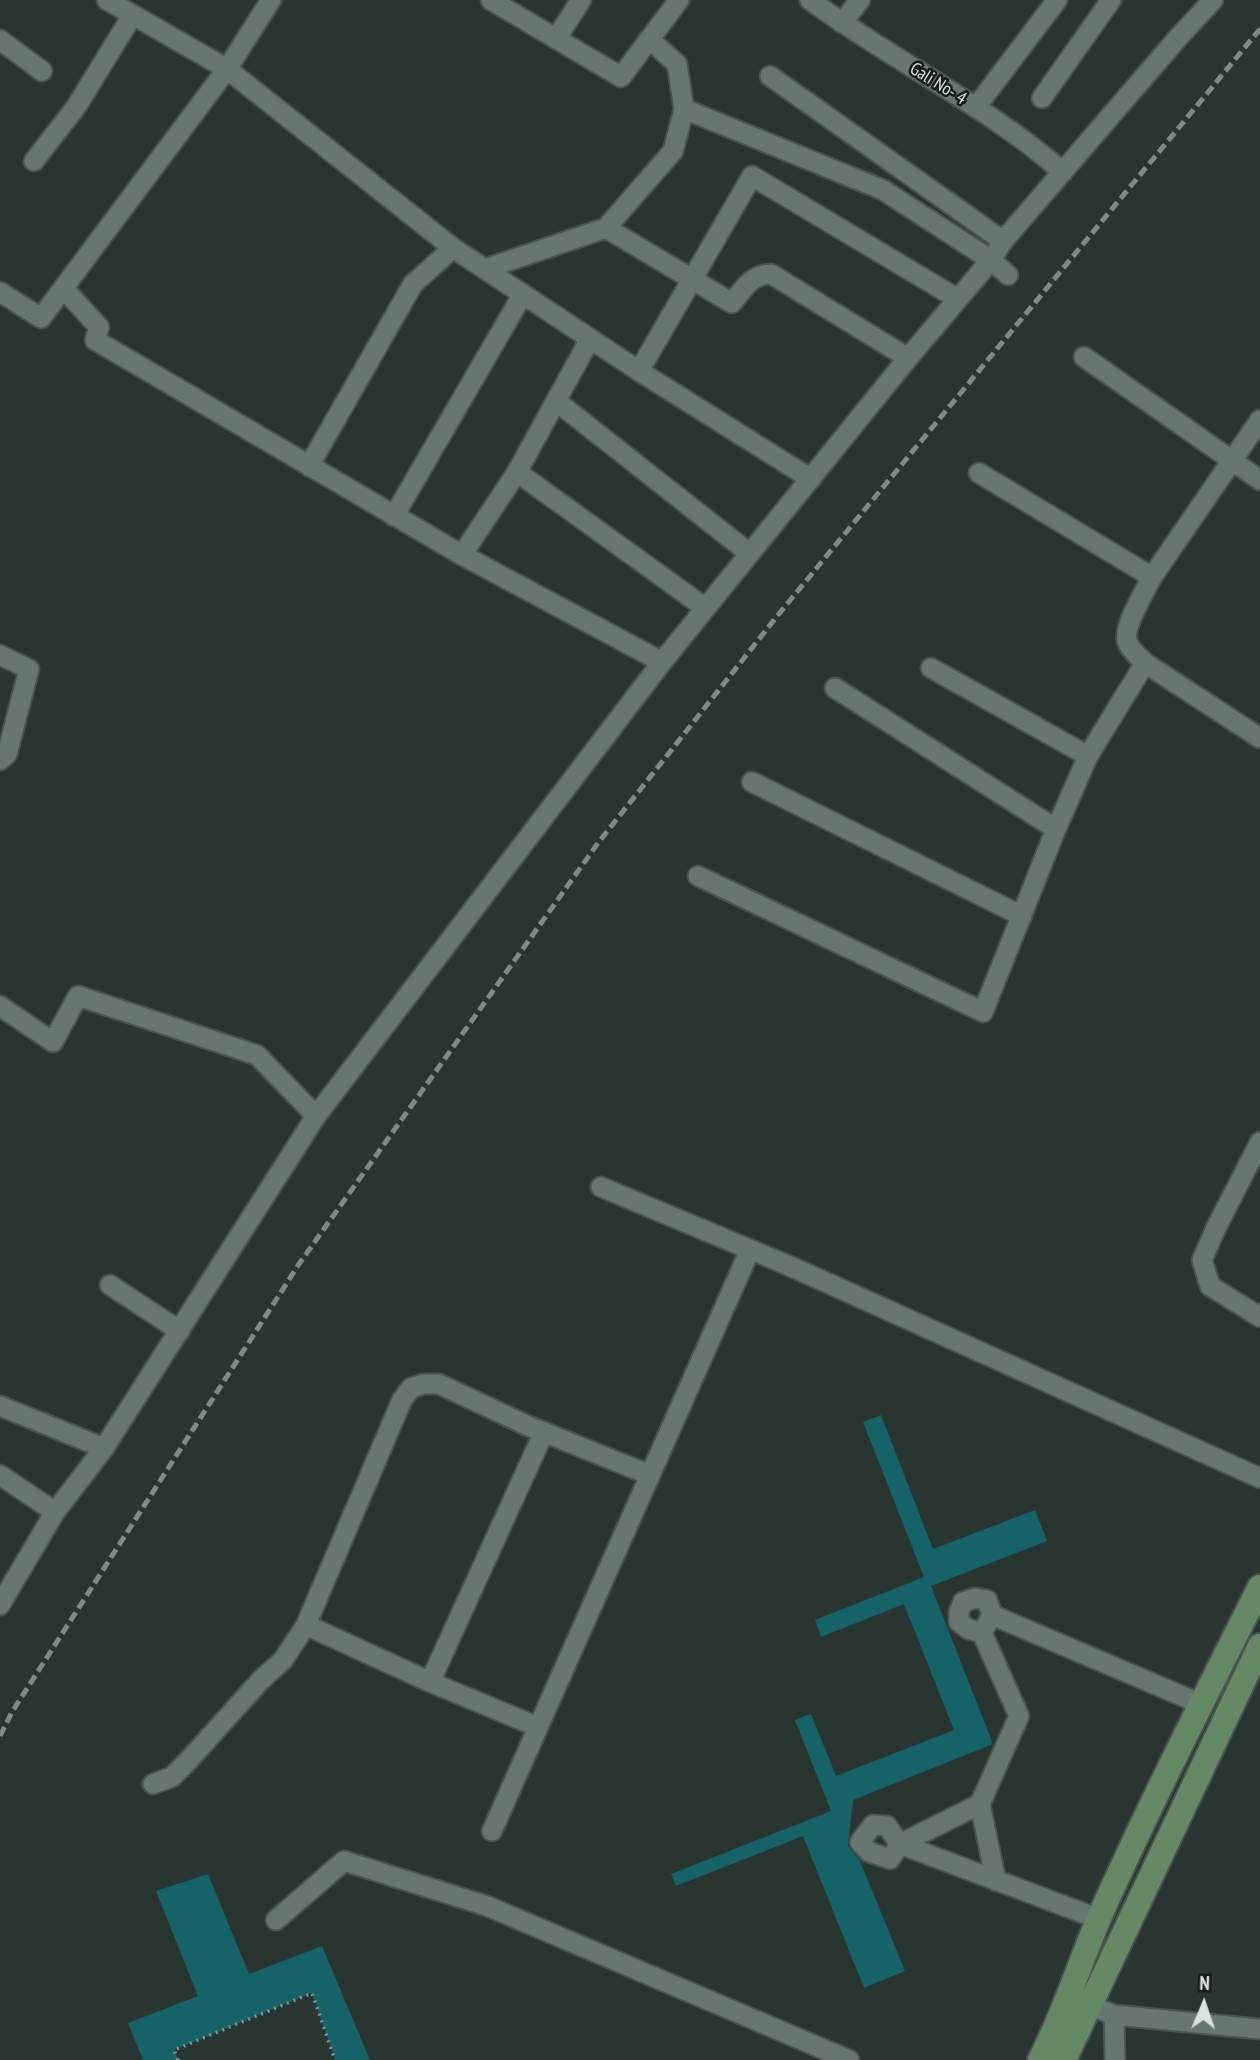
<!DOCTYPE html>
<html>
<head>
<meta charset="utf-8">
<style>
  body { margin:0 }
  #map { position:relative; width:1260px; height:2060px; overflow:hidden; background:#283530; font-family:"PT Sans Narrow",sans-serif }
  canvas { display:block }
  .north { position:absolute; left:1169px; top:1969px; width:70px; height:70px; -webkit-text-stroke:5px #151b19; paint-order:stroke; rotate:2deg; font-size:19px; font-weight:700; line-height:28px; text-align:center; color:#dae2df }
  .north::after { content:''; display:block; margin:auto; width:24px; height:32px; background:#dae2df; clip-path:polygon(50% 0,100% 100%,50% 72%,0 100%) }
</style>
</head>
<body>
<div id="map">
<canvas width="1260" height="2060"></canvas>
<div class="north">N</div>
</div>
<script>
const c = document.querySelector('canvas').getContext('2d');
c.lineJoin = 'round';
function fill(path, color) { c.fillStyle = color; c.fill(path, 'evenodd'); }
function strokePath(path, color, width, dash) { c.strokeStyle = color; c.lineWidth = width; c.lineCap = dash ? 'butt' : 'round'; c.setLineDash(dash || []); c.stroke(path); }
function label(font, color, halo, rows, align = 'center') {
  c.font = font + ' "PT Sans Narrow",sans-serif'; c.lineWidth = 5; c.setLineDash([]); c.textBaseline = 'middle'; c.strokeStyle = halo; c.fillStyle = color; for (const [text, x, y, turn = 0] of rows) {
    c.save(); c.translate(x, y); c.rotate((+turn || 0) * Math.PI / 180); c.textAlign = isNaN(turn) ? turn : align; if (halo) c.strokeText(text, 0, 0); c.fillText(text, 0, 0); c.restore();
  }
}
fill(new Path2D(`
  M881,1415L933,1549L1035,1510L1047,1541L931,1586L993,1744L853,1800L848,1846L860,1861L905,1971L864,1988L803,1836L676,1886L671,1874L831,1811L795,1720L811,1714L836,1776L954,1730L904,1604L821,1637L815,1620L924,1577L863,1422Z
  M208,1874L249,1974L322,1946L370,2060H335L312,1993L174,2050L178,2060H143L128,2023L198,1996L156,1891Z`), '#166367');
const minor = new Path2D(`
  M107,0L227,69L453,248L639,371L811,479
  M491,0L621,77L679,0
  M810,0C892,60 986,105 1063,172
  M842,23L860,0
  M556,39L581,0
  M0,40L42,71
  M770,76L1003,241
  M1042,98L1111,0
  M976,107L1057,0
  M684,109L883,190L991,260L1008,275
  M34,161L76,107L132,16
  M606,228L732,303C743,289 752,274 771,274L908,358
  M485,269L606,228L673,151L684,109L677,64L649,39
  M0,292L41,318L227,69L271,0
  M1084,357L1260,480
  M639,371L752,176L958,299
  M556,401L749,553
  M309,466L413,284L453,248
  M517,472L704,607
  M979,473L1152,577L1260,420
  M394,516L523,294
  M462,555L517,472L590,339
  M0,655L29,669L7,754L0,760
  M662,662L908,358L991,260L1003,241L1176,40L1213,0
  M1145,663L1260,738
  M931,668L1088,756
  M835,688L1056,829
  M752,782L1022,916
  M698,876L983,1012L1056,829L1088,756L1145,663C1139,657 1130,650 1127,641C1123,627 1145,591 1152,577
  M0,1006L53,1042L78,996L257,1055L316,1116
  M1260,1142L1216,1228L1202,1260L1210,1286L1260,1317
  M601,1187L792,1267L1260,1478
  M110,1285L180,1331
  M0,1406L104,1448
  M0,1475L55,1512
  M0,1605L55,1512L104,1448L316,1116L662,662L462,555L95,340L99,327L64,289
  M992,1615L1201,1704
  M306,1625L402,1400L411,1388L423,1384H439L526,1425L650,1475
  M982,1633L968,1629L959,1622V1612L963,1602L975,1598L987,1600L992,1615L982,1633L1019,1716L980,1804L996,1881
  M430,1682L544,1432
  M153,1784L172,1777L187,1762L261,1680L283,1660L306,1625L430,1682L538,1727
  M980,1804L900,1844L887,1826L873,1825L860,1842L869,1852L890,1859L900,1844L1099,1919
  M492,1831L750,1250
  M276,1920L344,1861L487,1906L849,2060
  M1079,2001L1114,2015L1260,2029
  M1114,2015L1115,2060`);
const major = new Path2D(`
  M1040,2060C1064,2014 1079,1965 1099,1918C1149,1806 1205,1696 1260,1587
  M1064,2060L1260,1646`);
strokePath(minor, '#495350', 23);
strokePath(major, '#495350', 28);
strokePath(new Path2D(`
  M178,2060L174,2050L312,1993L335,2060`), '#87918d', 3.5, [2, 5]);
strokePath(minor, '#687671', 19);
strokePath(major, '#678865', 24);
strokePath(new Path2D(`
  M0,1736L12,1712L299,1264L598,843L778,615L1260,29`), '#7f8a86', 5, [10, 5]);
label('18px', '#dae2df', '#151b19', [
  ["Gali No- 4",938,84,32]
]);
</script>
</body>
</html>
